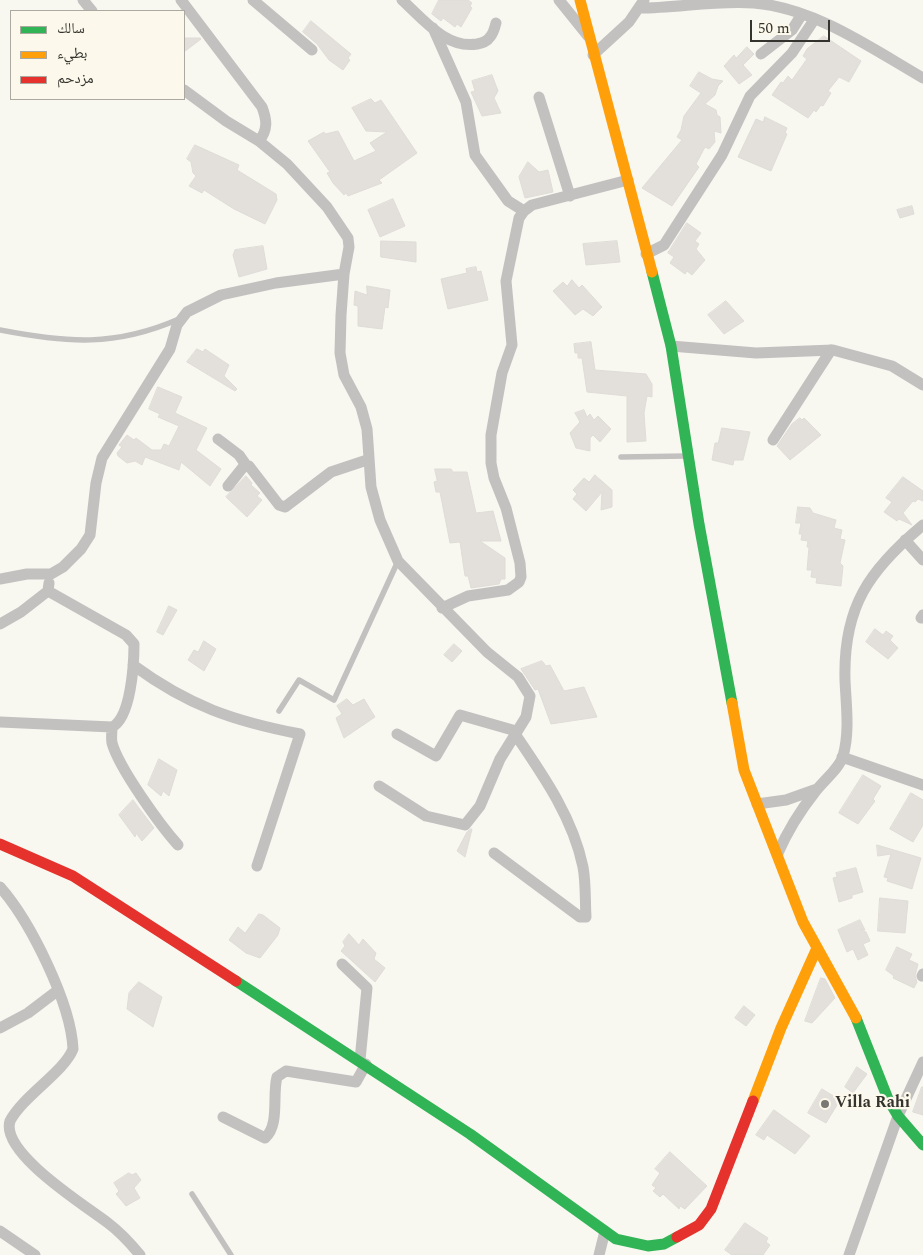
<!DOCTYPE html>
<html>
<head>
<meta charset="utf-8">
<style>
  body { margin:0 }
  #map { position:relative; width:923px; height:1255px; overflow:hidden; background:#f8f7f0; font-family:Spectral,"Noto Naskh Arabic",serif }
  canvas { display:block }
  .legend { position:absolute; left:10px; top:10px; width:175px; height:90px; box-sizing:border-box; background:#fcf9ec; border:1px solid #acaaa0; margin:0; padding:6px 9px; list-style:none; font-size:15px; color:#34332e }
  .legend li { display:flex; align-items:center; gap:10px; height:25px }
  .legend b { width:25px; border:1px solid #acaaa0 }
  .scale { position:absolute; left:750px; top:20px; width:80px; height:22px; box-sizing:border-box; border:2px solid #34332e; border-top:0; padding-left:6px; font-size:15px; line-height:18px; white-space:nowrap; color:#34332e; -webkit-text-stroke:4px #fcf9ec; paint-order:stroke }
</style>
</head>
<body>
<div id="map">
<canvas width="923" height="1255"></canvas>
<ul class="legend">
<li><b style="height:6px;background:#30b455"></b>سالك</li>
<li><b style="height:6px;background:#ff9f0a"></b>بطيء</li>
<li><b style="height:6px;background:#e5322d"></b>مزدحم</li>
</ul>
<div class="scale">50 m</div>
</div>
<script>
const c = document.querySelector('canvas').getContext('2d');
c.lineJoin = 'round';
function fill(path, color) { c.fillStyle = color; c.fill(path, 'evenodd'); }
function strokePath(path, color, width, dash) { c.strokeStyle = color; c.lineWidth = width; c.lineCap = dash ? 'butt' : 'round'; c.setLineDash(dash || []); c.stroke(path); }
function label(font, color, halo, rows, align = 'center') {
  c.font = font + ' Spectral,serif'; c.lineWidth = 4.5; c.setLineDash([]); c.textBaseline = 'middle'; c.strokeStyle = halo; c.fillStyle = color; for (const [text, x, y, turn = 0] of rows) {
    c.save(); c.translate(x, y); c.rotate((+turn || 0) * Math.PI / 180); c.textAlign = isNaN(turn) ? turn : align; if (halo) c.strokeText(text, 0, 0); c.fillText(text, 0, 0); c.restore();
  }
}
const building = new Path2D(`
  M439,0H468L472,3L470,6L472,8L461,27L457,24L455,27L443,18L441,21L432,14Z
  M311,21L351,54L348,58L350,60L343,70L329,60L317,44L303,32Z
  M824,36L861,61L849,82L839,77L828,91L831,93L823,106L821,105L816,112L814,110L808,118L772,95L781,82L783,83L788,76L792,80L807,59L803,56L807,49Z
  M184,38H200L201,39L184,52Z
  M747,47L754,54L743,65L752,75L739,84L724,66L734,55L736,58Z
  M699,72L712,79L723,81L718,86L715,95L705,104L716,110L717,115L720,117L721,133L714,131L715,142L709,149L705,147L696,164L699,167L672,206L642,188L682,140L677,137L681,130L684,116L701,93L690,86Z
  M492,75L498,91L494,98L501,113L482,116L471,92L475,91L472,81Z
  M371,99L375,103L381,100L417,153L379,180L382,183L348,196L346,193L344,195L333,183L327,173L330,172L308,141L324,132L325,134L338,131L354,161L376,151L370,143L387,132L366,131L352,108Z
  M765,117L787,128L785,133L787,134L771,171L738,157L756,119L763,122Z
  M195,145L239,165L237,170L276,194L277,200L265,224L234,209L204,190L202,193L189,186L196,176L193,173L191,162L187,159Z
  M528,162L539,172L548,170L553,192L525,198L519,177Z
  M393,199L405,226L380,237L368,210Z
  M912,206L914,214L900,218L897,210Z
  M687,223L701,233L695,241L699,244L696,249L705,260L692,275L687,271L685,274L670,263L674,257L668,253Z
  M381,241L416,242V262L381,257Z
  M617,241L620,262L586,265L583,244Z
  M263,246L267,269L239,277L233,255L235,250Z
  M476,267L477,272L481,271L488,300L448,309L441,279L467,273L466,269Z
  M572,280L579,288L582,285L602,307L593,316L583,309L575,315L553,291L563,282L567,286Z
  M367,286L390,290L388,308L385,307L382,329L358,326V306L354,305L355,291L367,295Z
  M726,301L744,321L724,334L708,315Z
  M591,342L595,370L646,374L652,384V397L647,396L644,413L646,441L627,442V396L587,392L582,358H578V353H575L574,344Z
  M197,349L203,352L205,349L229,365L224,376L237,389L235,391L187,362Z
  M158,387L182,397L175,413L207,428L196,450L221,469L210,486L181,462L179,470L145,457L142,465L135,461L127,463L118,456L117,453L122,447L119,445L127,435L134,440L136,438L152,450H161L164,444L169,446L179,426L158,417L160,414L149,409Z
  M584,410L587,417L590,414L594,420L598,416L611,429L600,442L593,435L590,438V451L576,448L570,433L580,422L575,413Z
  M800,418L802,420L804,418L821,435L790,460L777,446L792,424Z
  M722,428L750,432L743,460H734L733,465L712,460L715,443H718Z
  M435,469H451L453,472H467L476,513L493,511L501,541H480L505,558V579H501L499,584L471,588L468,576H465L460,542L450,543L440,492H436L434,482L437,481Z
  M595,475L612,490V507L601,510L602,492L586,511L573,499L577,494L573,490L584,478L589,482Z
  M246,476L252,483L251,485L260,493L257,496L262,500L247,517L226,497Z
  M903,477L923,491V501L918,499L915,502L913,501L903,513L912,525L899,519L897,521L884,512L892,502L886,498Z
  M798,507L810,508L813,513L836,520L834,528L842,530L840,539L845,540L840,563L843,566L841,586L816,583L817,578L811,577L812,570H807L809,547H807L808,541L801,540L802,534H799L801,523H796Z
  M169,606L177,610L163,635L157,632Z
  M875,629L883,635L886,631L893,636L890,640L898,648L888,659L866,642Z
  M204,641L216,649L204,671L188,660L194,650L198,652Z
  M454,644L462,651L452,662L444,655Z
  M542,661L546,666L550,665L564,691L584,687L597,717L551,724L538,689L535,690L521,669Z
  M347,699L353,705L364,699L375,717L344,738L336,718L342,714L337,706Z
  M159,759L177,770L169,796L163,791L161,796L148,785Z
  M863,775L881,786L873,799L875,801L858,824L839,813Z
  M911,793L923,800V825L913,842L890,829Z
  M133,800L154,828L142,841L136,833L135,837L119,815Z
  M471,829H472L465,857L457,851L467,832Z
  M877,845L921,858L912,889L887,881L888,878L884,877L891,854L878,856Z
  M856,868L863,892L852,895V898L839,902L833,878L837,877L836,873Z
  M880,898L908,901L905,933L878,931Z
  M259,914L263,915L280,928L278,935L260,958L246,953L229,940L238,927L245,933Z
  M860,920L865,930L860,929L866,932L870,941L863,944L868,955L858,960L853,949L847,952L838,930Z
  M349,934L359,945L363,939L376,953L374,959L385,968L375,982L341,951L345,946L343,942Z
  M897,947L912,954L909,960L918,964L915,976L917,982L914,988L893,978L894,976L886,970Z
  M821,978L825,979L835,998L812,1023L805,1021Z
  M139,982L162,997L153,1027L127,1009L129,993Z
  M744,1006L755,1015L746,1026L735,1018Z
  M857,1067L867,1074L853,1093L845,1087Z
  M922,1087H923V1115L913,1112Z
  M822,1089L840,1100L826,1123L808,1113Z
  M774,1110L810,1136L795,1154L767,1135L764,1140L756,1135Z
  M670,1152L707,1186L685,1209L680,1206L679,1209L663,1194L660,1197L653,1191L656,1188L652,1185L660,1173L655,1169Z
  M129,1173L132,1175L136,1173L141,1180L134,1188L140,1198L126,1206L116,1194L119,1191L114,1183Z
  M745,1223L768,1238L766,1242L770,1245L763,1255H732L725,1250Z`);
fill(building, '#e3dfdb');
strokePath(building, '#dfdcd7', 1);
strokePath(new Path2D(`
  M0,330C67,343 115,347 179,319
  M621,457L687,456
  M279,711L299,680L334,700L398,561
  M192,1194L231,1255`), '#c3c1c0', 5.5);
strokePath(new Path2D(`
  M83,0L92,11
  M181,0L262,107C267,120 268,130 259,141
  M253,0L312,50
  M402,0C423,19 446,49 477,44C482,43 487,42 490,37C493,34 495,27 496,23
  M559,0L588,36
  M640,8C677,8 716,0 754,3C815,8 871,48 923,78
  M433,28L466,102L475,155L508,201L524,211
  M761,54L792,30L802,14
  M593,55L629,22L644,0
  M184,90L226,121L259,141L287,164L327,207L348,238L349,247L344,274L341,315L340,353L344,375L361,407L367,429L371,487L380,520L398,561L487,652L518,677L530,696L526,717L500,759L480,806L465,825L426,816L379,786
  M539,97L570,196
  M646,254L664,245L722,155L750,96L792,53L814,20
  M671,346L756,353L833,350L892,366L923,385
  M218,439L239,455L246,465
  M773,440L831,350
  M228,486L244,466H249L279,505L285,507L331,472L367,460
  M905,540L923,560
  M0,579L27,574H51L63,567L81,549L90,535L96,483L102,458L170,349L177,325L187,312L221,295L276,283L344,274
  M442,608L468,596L508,590L519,582L521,577L520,563L506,508L494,478L491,463V435L502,373L512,345L506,281L519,218L524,211L532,205L628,180
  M921,618L923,615
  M0,624L21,612L48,591L49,583
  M133,665C189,706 233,721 300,734L257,866
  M0,722L112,727C131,718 134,664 134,644L126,635L48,591
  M112,727C112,732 111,738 112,743C119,768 160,825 178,845
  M397,734L436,756L460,715L516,731
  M842,757L923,785
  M757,804L786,800L817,789
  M494,853L580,917H586C585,901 586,883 583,867C573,818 543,775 515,734
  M778,853C788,830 800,811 815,792C824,780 839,769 843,756C850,732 846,704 845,680C843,607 869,570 923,525
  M0,887C30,921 71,1003 73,1049C64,1072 23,1096 10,1121C0,1153 86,1206 108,1223C120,1232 131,1244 140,1255
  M342,964L367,988L360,1060
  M922,976L923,974
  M0,1028L28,1013L57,991
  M223,1117L265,1138C280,1125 272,1095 277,1077L286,1071L356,1082L366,1064
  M0,1231L35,1255
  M599,1255L605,1231
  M849,1255L898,1116L923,1062`), '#c3c1c0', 11);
strokePath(new Path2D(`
  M652,272L671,346L699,524L732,703
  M236,981L470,1134L616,1239L648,1246L664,1244L677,1237
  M856,1018L888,1099L898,1116L923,1145`), '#30b455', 11);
strokePath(new Path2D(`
  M580,0L652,272
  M732,703L744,770L803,922L856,1018
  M753,1101L781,1028L817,948`), '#ff9f0a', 11);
strokePath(new Path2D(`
  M0,844L73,876L236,981
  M677,1237L699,1225L711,1209L753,1101`), '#e5322d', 11);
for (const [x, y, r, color] of [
  [825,1104,5,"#797872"]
]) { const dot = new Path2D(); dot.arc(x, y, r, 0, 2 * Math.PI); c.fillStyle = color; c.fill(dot); strokePath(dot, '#fcf9ec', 2); }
label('bold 16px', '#34332e', '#fcf9ec', [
  ["Villa Rahi",835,1104]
], 'left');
</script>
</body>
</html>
